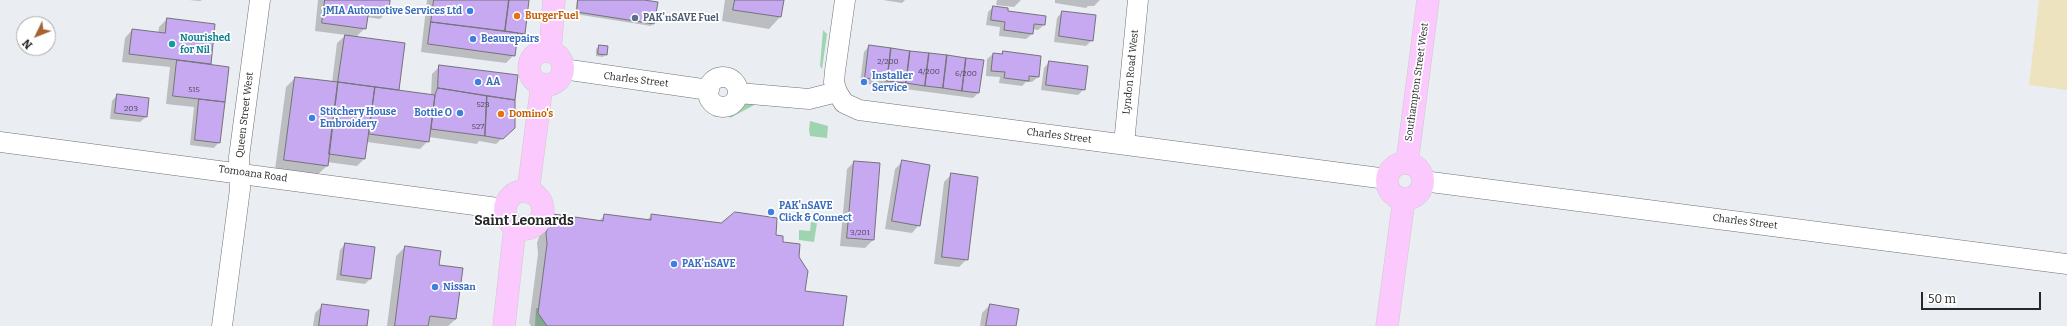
<!DOCTYPE html>
<html>
<head>
<meta charset="utf-8">
<style>
  body { margin:0 }
  #map { position:relative; width:2067px; height:326px; overflow:hidden; background:#eaedf1; font-family:Bitter,serif }
  canvas { display:block }
  .north { position:absolute; left:16px; top:16px; width:40px; height:40px; box-sizing:border-box; background:#fff; border:1px solid #a8a9a9; border-radius:50%; rotate:227deg; font-size:11px; font-weight:700; line-height:16px; text-align:center; color:#262729 }
  .north::after { content:''; display:block; margin:auto; width:14px; height:18px; background:#a66233; clip-path:polygon(50% 0,100% 100%,50% 72%,0 100%) }
  .scale { position:absolute; left:1921px; top:292px; width:120px; height:18px; box-sizing:border-box; border:2px solid #262729; border-top:0; padding-left:5px; font-size:12px; line-height:14px; white-space:nowrap; color:#262729; -webkit-text-stroke:3px #fff; paint-order:stroke }
</style>
</head>
<body>
<div id="map">
<canvas width="2067" height="326"></canvas>
<div class="north">N</div>
<div class="scale">50 m</div>
</div>
<script>
const c = document.querySelector('canvas').getContext('2d');
c.lineJoin = 'round';
function fill(path, color) { c.fillStyle = color; c.fill(path, 'evenodd'); }
function strokePath(path, color, width, dash) { c.strokeStyle = color; c.lineWidth = width; c.lineCap = dash ? 'butt' : 'round'; c.setLineDash(dash || []); c.stroke(path); }
function label(font, color, halo, rows, align = 'center') {
  c.font = font + ' Bitter,serif'; c.lineWidth = 3.5; c.setLineDash([]); c.textBaseline = 'middle'; c.strokeStyle = halo; c.fillStyle = color; for (const [text, x, y, turn = 0] of rows) {
    c.save(); c.translate(x, y); c.rotate((+turn || 0) * Math.PI / 180); c.textAlign = isNaN(turn) ? turn : align; if (halo) c.strokeText(text, 0, 0); c.fillText(text, 0, 0); c.restore();
  }
}
fill(new Path2D(`
  M823,30L827,34L822,69L820,66Z
  M746,102L758,103L730,118C733,109 737,105 746,102Z
  M810,121L828,126L827,138L810,136L809,130Z
  M811,222L817,223L814,242L799,240V230L810,231Z
  M536,308H539L547,326H535Z`), '#9ed4b0');
fill(new Path2D(`
  M2039,0H2067V90L2029,85Z`), '#ede3be');
fill(new Path2D(`
  M189,0H202L200,1Z
  M318,0H389L388,11L380,19L367,17L365,28L356,37L404,43L397,91L431,96L432,74L440,66L517,76L513,101L514,127L496,144L479,141L477,144L429,137L428,141L420,149L367,142L364,159L357,166L327,162V166L317,175L275,170L286,87L295,78L332,83L337,43L346,35L315,31Z
  M427,0H528L524,34L518,39H516L514,55L506,63L421,52Z
  M577,0H637L653,23L651,26L575,14Z
  M725,0H783L780,17L769,29L722,21Z
  M883,0H905L902,3Z
  M997,0H1021L1014,7L996,5Z
  M1055,0H1100L1094,6H1088L1086,8L1055,3Z
  M993,7L1007,12L1044,25L1038,30L1032,29V34L1026,39L999,36L1000,27L986,25L988,12Z
  M1062,12L1092,40L1086,46L1054,42L1057,18Z
  M167,19L214,24L209,65L219,142L214,148L190,145L194,107L166,104L170,67L122,62L125,38L132,30L158,34L159,27Z
  M599,46L606,54L603,57L596,56V49Z
  M869,46L979,92L973,98L860,83L864,52Z
  M1003,52L1040,57L1038,77L1032,82H1026L1022,86L999,83L1000,77L986,76L987,59L993,54L1000,55Z
  M1049,62L1084,89L1078,95L1041,90L1044,68Z
  M117,95L146,117L140,122L110,119L112,101Z
  M854,162L879,164L873,240L865,248L840,246L847,169Z
  M902,162L919,225L912,233L885,229L895,169Z
  M952,174L967,259L959,267L934,264L944,182Z
  M553,215L599,221L605,215L646,221L652,215L775,236L798,257L804,291L842,326H531L529,323L538,254L537,243L543,225Z
  M345,244L370,279L365,284L336,280L340,250Z
  M405,247L438,266L456,319L448,326H387L396,256Z
  M990,305L1015,326H980L982,313Z
  M322,306L366,326H313L315,313Z`), '#0003');
const building = new Path2D(`
  M325,0H390L389,11L369,9L366,29L322,23Z
  M434,0H509L505,31L431,22Z
  M509,0H529L525,34L505,31Z
  M578,0H644L658,2L654,24L577,12Z
  M735,0H784L781,17L733,10Z
  M993,6L1008,8V11L1046,16L1045,25L1034,24L1033,34L1004,30L1005,22L991,20Z
  M1062,11L1096,15L1093,41L1059,36Z
  M167,18L215,24L211,64L129,54L132,29L165,33Z
  M431,22L518,33L515,56L428,44Z
  M345,35L405,43L399,90L338,82Z
  M599,45L608,46L607,55L598,54Z
  M869,45L891,48L887,81L865,78Z
  M891,48L910,51L906,83L887,81Z
  M910,51L929,53L925,86L906,83Z
  M1003,51L1041,56L1039,77L1029,76V81L1004,78L1005,72L991,71L993,53L1002,54Z
  M929,53L947,55L943,88L925,86Z
  M947,55L966,58L962,91L943,88Z
  M966,58L984,60L979,93L962,91Z
  M177,60L229,67L225,102L173,96Z
  M1049,61L1088,66L1085,90L1046,85Z
  M439,65L518,75L515,100L438,88Z
  M295,77L338,82L328,166L284,160Z
  M338,82L375,87L365,159L329,154Z
  M375,87L435,95L429,142L369,134Z
  M438,88L487,96L485,136L431,129L435,95Z
  M117,94L149,98L147,117L115,113Z
  M487,96L515,100V128L503,139L485,136Z
  M199,99L225,102L220,143L195,140Z
  M902,160L930,165L920,226L892,221Z
  M854,161L880,163L874,240L847,238Z
  M951,173L978,177L968,260L942,257Z
  M735,212L777,218L776,235L783,236V242L800,244L799,257L808,271L805,291L847,296L843,326H547L538,313L547,244L546,233L553,214L603,221L604,214L651,220V214L721,223Z
  M345,243L375,247L371,279L341,275Z
  M405,246L441,251L439,265L463,268L456,319L430,316L428,326H395Z
  M322,304L369,310L367,326H319Z
  M990,304L1019,309L1016,326H986Z`);
fill(building, '#c6a9f1');
strokePath(building, '#747377', 1);
const minor = new Path2D(`
  M563,69L709,90
  M708 92a15 15 0 1 1 30 0a15 15 0 1 1-30 0Z
  M837,92L834,82L835,71L845,0
  M739,93L809,99L837,92L844,103L859,110L1387,179
  M0,142L505,209
  M1124,144L1138,0
  M1423,181L2067,264
  M222,326L240,189L239,157L260,0`);
const major = new Path2D(`
  M529 68a17 17 0 1 1 34 0a17 17 0 1 1-34 0Z
  M550,52L554,0
  M1407,163L1428,0
  M1387 181a18 18 0 1 1 36 0a18 18 0 1 1-36 0Z
  M505 210a19 19 0 1 1 38 0a19 19 0 1 1-38 0Z
  M528,192L542,84
  M504,326L515,227
  M1387,326L1404,199`);
strokePath(minor, '#6f7275', 21);
strokePath(major, '#cbcbcc', 23);
strokePath(minor, '#fff', 20);
strokePath(major, '#fbc9fe', 22);
for (const [x, y, r, color] of [
  [470,11,4,"#3f7fe0"],
  [517,16,4,"#e8710a"],
  [635,18,4,"#5c6f8a"],
  [473,39,4,"#3f7fe0"],
  [172,44,4,"#0f9aa8"],
  [478,82,4,"#3f7fe0"],
  [864,82,4,"#3f7fe0"],
  [460,113,4,"#3f7fe0"],
  [501,114,4,"#e8710a"],
  [312,118,4,"#3f7fe0"],
  [771,212,4,"#3f7fe0"],
  [674,264,4,"#3f7fe0"],
  [435,287,4,"#3f7fe0"]
]) { const dot = new Path2D(); dot.arc(x, y, r, 0, 2 * Math.PI); c.fillStyle = color; c.fill(dot); strokePath(dot, '#fff', 1.5); }
label('8px', '#4e485b', null, [
  ["2/200",888,62],
  ["4/200",929,72],
  ["6/200",966,74],
  ["515",194,90],
  ["523",483,105],
  ["203",131,109],
  ["527",478,127],
  ["3/201",860,233]
]);
label('bold 10px', '#366cbe', '#fff', [
  ["JMIA Automotive Services Ltd",462,11,"right"],
  ["Beaurepairs",481,39],
  ["Installer",872,76],
  ["Service",872,88],
  ["AA",486,82],
  ["Stitchery House",320,112],
  ["Embroidery",320,124],
  ["Bottle O",452,113,"right"],
  ["PAK'nSAVE",779,206],
  ["Click & Connect",779,218],
  ["PAK'nSAVE",682,264],
  ["Nissan",443,287]
], 'left');
label('bold 10px', '#c56008', '#fff', [
  ["BurgerFuel",525,16],
  ["Domino's",509,114]
], 'left');
label('bold 10px', '#4e5e75', '#fff', [
  ["PAK'nSAVE Fuel",643,18]
], 'left');
label('bold 10px', '#0d838f', '#fff', [
  ["Nourished",180,38],
  ["for Nil",180,50]
], 'left');
label('10px', '#262729', '#fff', [
  ["Lyndon Road West",1131,72,-84],
  ["Charles Street",636,80,7],
  ["Southampton Street West",1417,82,-82],
  ["Queen Street West",245,115,-83],
  ["Charles Street",1059,136,7],
  ["Tomoana Road",253,174,8],
  ["Charles Street",1745,222,7]
]);
label('bold 14px', '#262729', '#fff', [
  ["Saint Leonards",524,221]
]);
</script>
</body>
</html>
